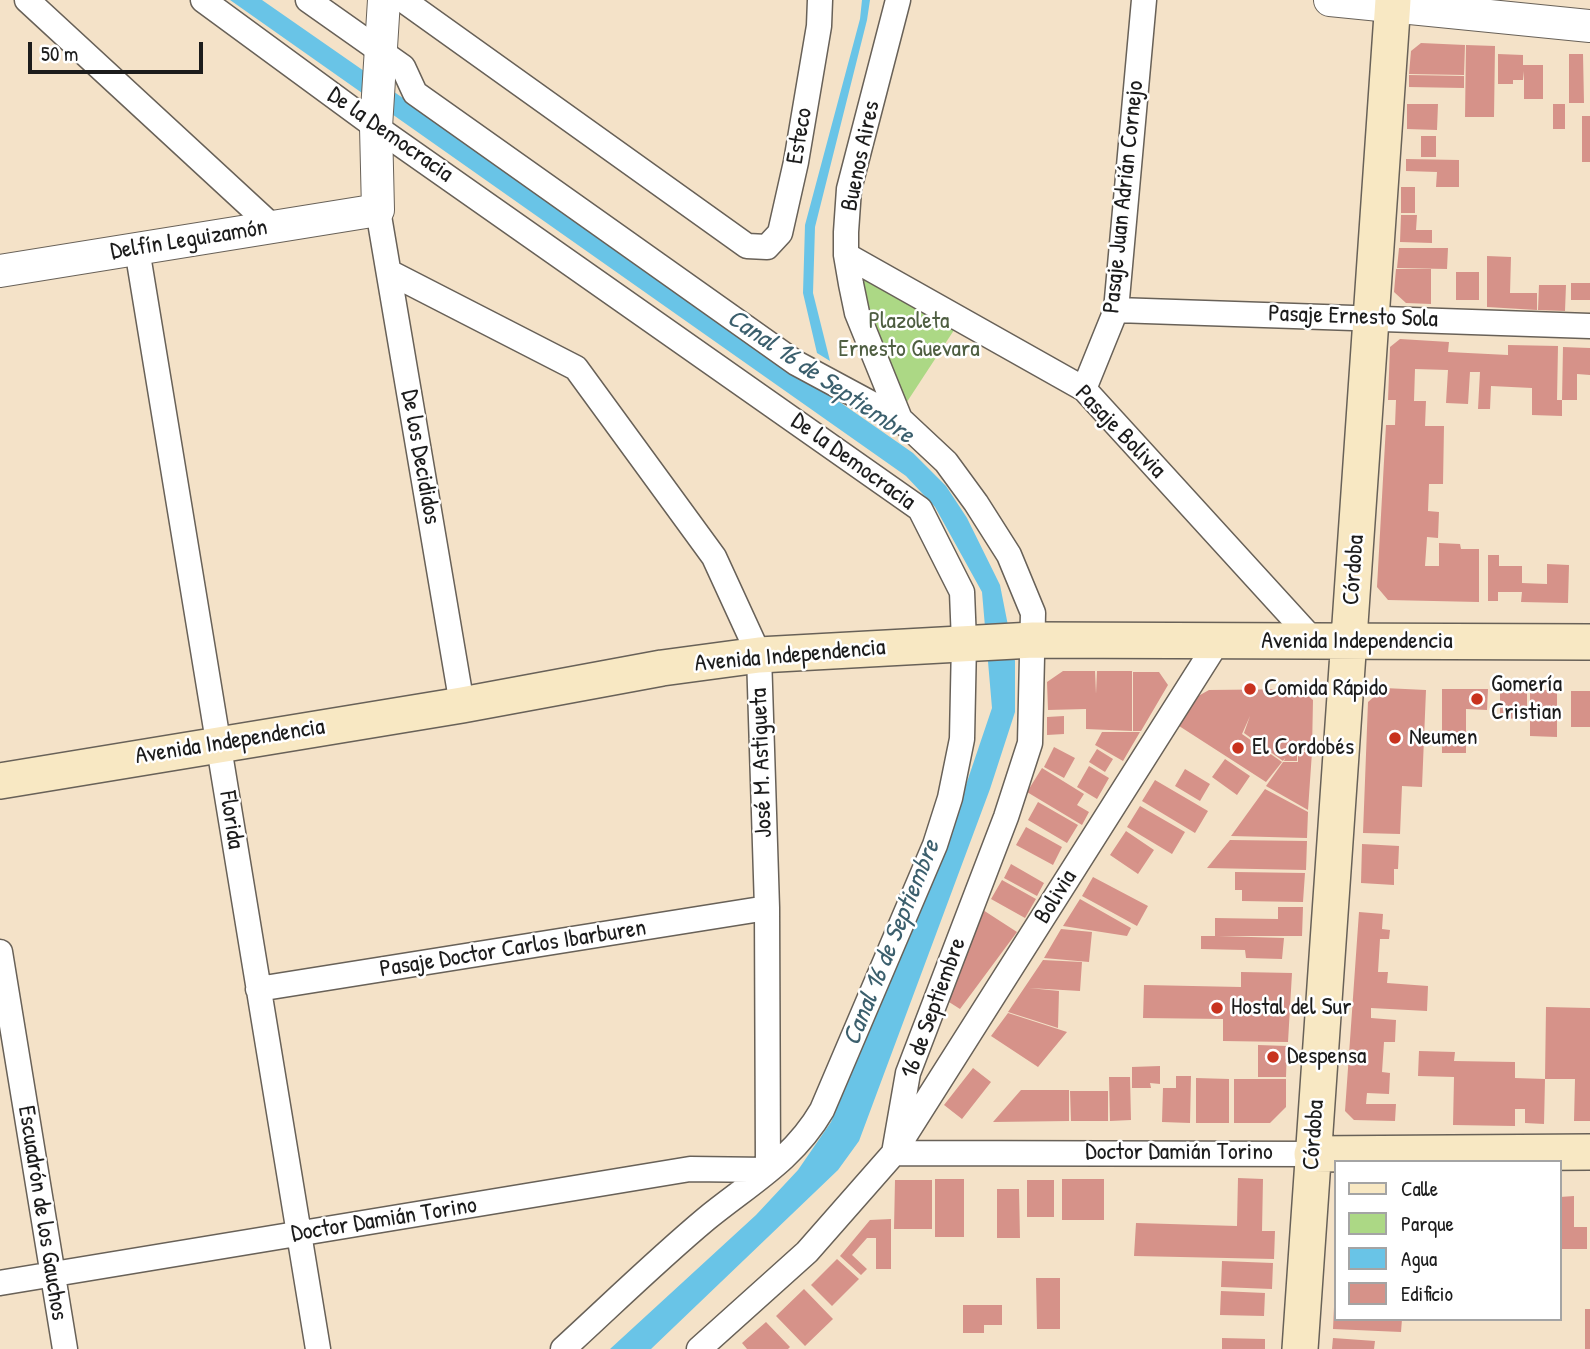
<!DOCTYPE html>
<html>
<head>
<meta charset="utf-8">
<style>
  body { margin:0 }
  #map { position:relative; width:1590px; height:1349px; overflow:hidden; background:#f4e2c8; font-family:"Patrick Hand",sans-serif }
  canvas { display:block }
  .legend { position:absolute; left:1334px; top:1160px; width:228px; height:161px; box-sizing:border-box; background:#fff; border:2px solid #a4a4a4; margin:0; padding:9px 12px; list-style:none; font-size:21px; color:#1c1c1c }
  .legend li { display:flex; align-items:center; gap:14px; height:35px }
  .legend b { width:35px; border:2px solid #a4a4a4 }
  .scale { position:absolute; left:28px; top:42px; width:175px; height:32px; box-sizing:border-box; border:4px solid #1c1c1c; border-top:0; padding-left:9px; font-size:21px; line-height:24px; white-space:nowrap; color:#1c1c1c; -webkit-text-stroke:5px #fff; paint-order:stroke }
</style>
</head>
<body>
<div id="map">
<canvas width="1590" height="1349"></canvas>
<ul class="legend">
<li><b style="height:9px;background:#f8e8c3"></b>Calle</li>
<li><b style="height:19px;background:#acd885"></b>Parque</li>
<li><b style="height:19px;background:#69c4e7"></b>Agua</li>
<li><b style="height:19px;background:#d69289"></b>Edificio</li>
</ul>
<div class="scale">50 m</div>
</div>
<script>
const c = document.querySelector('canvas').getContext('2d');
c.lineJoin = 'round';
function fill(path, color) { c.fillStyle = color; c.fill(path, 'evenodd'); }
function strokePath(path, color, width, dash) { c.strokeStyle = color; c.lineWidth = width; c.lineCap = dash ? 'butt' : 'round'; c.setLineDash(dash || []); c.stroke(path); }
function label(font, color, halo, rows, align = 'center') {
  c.font = font + ' "Patrick Hand",sans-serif'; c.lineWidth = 5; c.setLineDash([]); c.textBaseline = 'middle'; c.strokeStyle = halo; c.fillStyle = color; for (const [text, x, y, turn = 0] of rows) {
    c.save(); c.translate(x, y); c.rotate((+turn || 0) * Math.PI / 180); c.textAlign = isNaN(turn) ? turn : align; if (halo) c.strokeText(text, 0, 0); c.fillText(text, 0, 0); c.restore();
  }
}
fill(new Path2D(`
  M853,264L958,324L901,411Z`), '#acd885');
fill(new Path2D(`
  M230,0H262L913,453L946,486L967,518L1000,585L1015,661V712L990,789L859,1141L838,1170L651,1349H610L756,1215L798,1170L831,1122L896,969L947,841L992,708L982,592L935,507L906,476Z
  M862,0H870L867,20L815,227L813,293L830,361L817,353L803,293L805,225L860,19Z`), '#69c4e7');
fill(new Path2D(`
  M1421,43L1465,45L1464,75L1409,74L1411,51Z
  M1466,45L1495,46L1494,117H1465Z
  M1498,54L1523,55V65H1543V99H1524V71L1523,80H1513V84H1498Z
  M1569,54H1583L1584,103H1569Z
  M1409,75L1464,76V88L1409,87Z
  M1407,104H1438L1437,130L1407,129Z
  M1553,104H1565V129H1553Z
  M1582,116H1590V162H1582Z
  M1421,136H1436V157H1421Z
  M1406,159L1459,160V187H1436L1437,172L1406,171Z
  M1401,187H1415V213H1401Z
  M1401,215H1417L1416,230H1432V243L1400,242Z
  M1399,248H1448L1447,269L1397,268Z
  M1487,256L1511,257L1510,293H1537V310L1487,307Z
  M1396,269H1431V304L1406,303L1394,292Z
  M1456,272H1479V300H1456Z
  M1571,283H1590V300H1571Z
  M1539,285H1566L1565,311L1538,310Z
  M1400,339L1449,342L1448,352L1508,355V345L1558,346L1557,400H1562V416L1532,415V388L1491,386L1490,409H1478L1480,372H1470L1468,404L1446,403L1448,370L1415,369L1414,401H1426L1425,426H1444L1443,484H1429L1428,511L1439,512L1438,538L1427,537L1425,566H1439V543L1460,544L1461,549H1479V602L1388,600L1377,587L1386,425H1395L1396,400H1388L1390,347Z
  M1563,347L1590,348V375L1577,374V400H1562Z
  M1488,555H1499V566H1522V583L1547,584V564L1569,565L1568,603L1521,602L1522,592H1498V601H1488Z
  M1063,671H1095L1096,694L1097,671H1132V731L1086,729V709L1048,710L1047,682Z
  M1133,672H1159L1168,685L1141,731H1133Z
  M1384,688L1426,690L1422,787L1402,786L1400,834L1363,833L1368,702Z
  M1300,689L1313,700L1312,750L1297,751V761H1284L1285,758L1283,761L1244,733L1250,716L1242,734L1282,762L1266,782L1176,724L1191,700L1209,690Z
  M1442,689H1488L1487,710L1466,709V753H1442Z
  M1500,690H1527V718L1500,719Z
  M1530,690H1557V737L1530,736Z
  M1571,691H1590V727H1571Z
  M1064,716V734L1047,735V717Z
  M1102,732H1140L1123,761L1095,745Z
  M1054,747L1075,758L1064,778L1044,767Z
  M1097,749L1113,759L1105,772L1089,762Z
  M1298,752H1312L1308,810L1266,786L1283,762H1298Z
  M1225,759L1250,776L1237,795L1212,777Z
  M1089,766L1109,778L1097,799L1077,787Z
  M1042,768L1084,794L1077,805L1089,812L1082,825L1027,792Z
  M1185,769L1210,784L1200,801L1175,786Z
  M1155,780L1208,811L1195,833L1142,801Z
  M1265,789L1308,812L1307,838L1231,836Z
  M1038,802L1078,825L1067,843L1028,820Z
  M1140,806L1185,832L1172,854L1127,827Z
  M1026,827L1062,847L1053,865L1016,845Z
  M1126,831L1154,850L1138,874L1110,855Z
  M1230,840L1307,841L1306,870L1207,868Z
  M1362,844L1399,846L1398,869H1394V885L1361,883Z
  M1011,864L1044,883L1037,896L1004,878Z
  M1235,872L1305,873L1303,902L1242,901V890H1235Z
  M1093,877L1148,906L1137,926L1082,896Z
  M1002,880L1036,899L1025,918L991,899Z
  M1080,899L1131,928L1127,936L1063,926Z
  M1278,907H1303L1302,936H1218L1284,938L1282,959L1246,958L1245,950L1201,949V936H1215V918L1278,919Z
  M983,910L1017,932L960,1009L949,1002Z
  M1359,912L1383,914L1382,929L1390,930L1389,939H1380L1378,972H1388L1387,983L1428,986L1427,1011L1371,1008V1018L1396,1020L1395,1042H1384L1382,1072L1390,1073L1389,1094L1367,1093L1366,1104H1396L1395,1121L1354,1120L1345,1111Z
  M1061,929L1092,932L1089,962L1044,958Z
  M1043,960L1082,962L1080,991L1029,988L1059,991L1058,1028L1008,1012Z
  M1241,972L1292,973L1288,1042L1223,1041V1019L1143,1018L1144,985L1241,987Z
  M1546,1007L1590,1008V1121H1574L1575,1079H1545Z
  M1008,1013L1067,1032L1038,1067L991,1036Z
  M1258,1045L1287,1046L1286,1077H1258Z
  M1419,1051L1455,1052L1454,1061L1515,1062V1078L1545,1079L1544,1124L1525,1123V1109H1515V1126L1453,1125L1454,1077L1418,1076Z
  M1160,1066V1084L1150,1083L1151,1088H1132V1067Z
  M973,1068L991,1082L962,1119L944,1105Z
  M1176,1076H1191L1190,1123L1162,1122L1163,1088H1176Z
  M1109,1077H1130L1131,1120L1110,1121Z
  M1196,1078L1229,1079V1123H1196Z
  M1234,1079H1286V1107L1270,1123H1234Z
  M1021,1090H1069V1121L993,1122Z
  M1070,1091H1108V1121H1071Z
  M1238,1178L1263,1179L1262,1231H1275L1274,1259L1134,1256L1136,1223L1237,1226Z
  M935,1179H964V1237H935Z
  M1062,1179H1104V1220H1062Z
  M895,1180H932V1229H894Z
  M1027,1180H1054V1217H1027Z
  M997,1189H1019L1020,1238H997Z
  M1574,1196V1227H1587V1249H1560V1197Z
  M891,1219V1269H876V1238H867L852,1255L867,1269L861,1275L840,1256L870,1220Z
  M837,1259L859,1279L832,1306L811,1285Z
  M1222,1261L1273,1263L1272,1289L1221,1287Z
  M1036,1278H1060V1329H1037Z
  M804,1289L833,1319L805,1346L776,1316Z
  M1221,1291L1265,1293L1264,1316L1220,1315Z
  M963,1305H1002V1325H984V1333H963Z
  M1334,1307L1336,1308V1319H1402L1401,1332L1333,1329Z
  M1585,1309H1590V1349H1585Z
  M766,1322L790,1347L788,1349H747L742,1343Z
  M1222,1338L1265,1339V1349H1222Z
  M1333,1338L1375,1341L1374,1349H1332Z`), '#d69289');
const minor = new Path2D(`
  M27,0L273,227
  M203,0L376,127L920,509L962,592L964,642L962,739L950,798L935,845L822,1110C793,1160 750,1183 706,1219C657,1260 610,1306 563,1349
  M308,0L403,67L415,93L796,363L900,419
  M403,0L747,246L767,247L780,233L796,162L819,26L820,0
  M378,210L462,705
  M137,249L318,1349
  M846,255L1084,389L1315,642
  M1116,310L1590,326
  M1084,389L1116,310L1144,0
  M0,952L65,1349
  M258,989L767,908
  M900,1143L1218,641
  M894,1153L1312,1154
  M0,1283L690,1169L768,1170L767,908L759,655L714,557L576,368L389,272
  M699,1349L807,1252L894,1153L908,1073L1006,817L1030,743L1033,613L1009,555L976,503L946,462L900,419L857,313L851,284L846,255V232L849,189L898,0`);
const tertiary = new Path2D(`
  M1330,0L1590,26
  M0,271L378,210L376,127L384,0`);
const secondary = new Path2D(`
  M0,781L462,705L662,668L759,655L1033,640L1590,642
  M1312,1154L1590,1152
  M1300,1349L1393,0`);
strokePath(minor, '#686158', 27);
strokePath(tertiary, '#686158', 34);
strokePath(secondary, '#686158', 38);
strokePath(minor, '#fff', 24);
strokePath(tertiary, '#fff', 32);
strokePath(secondary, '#f8e8c3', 35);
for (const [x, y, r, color] of [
  [1250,689,7,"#c8321e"],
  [1477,699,7,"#c8321e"],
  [1395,738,7,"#c8321e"],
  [1238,748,7,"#c8321e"],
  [1217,1008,7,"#c8321e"],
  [1273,1057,7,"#c8321e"]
]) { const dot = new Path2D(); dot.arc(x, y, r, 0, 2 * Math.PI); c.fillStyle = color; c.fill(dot); strokePath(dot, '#fff', 2.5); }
label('24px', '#1c1c1c', '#fff', [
  ["De la Democracia",390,135,35],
  ["Esteco",800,136,-80],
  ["Buenos Aires",861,156,-78],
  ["Pasaje Juan Adrián Cornejo",1124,197,-84],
  ["Delfín Leguizamón",189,240,-9],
  ["Pasaje Ernesto Sola",1353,317,2],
  ["Pasaje Bolivia",1120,432,46],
  ["De los Decididos",420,457,80],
  ["De la Democracia",853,462,36],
  ["Córdoba",1354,570,-86],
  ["Avenida Independencia",1357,642],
  ["Avenida Independencia",790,656,-5],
  ["Avenida Independencia",230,742,-9],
  ["José M. Astigueta",762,763,-92],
  ["Florida",231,820,81],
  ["Bolivia",1056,897,-58],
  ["Pasaje Doctor Carlos Ibarburen",513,949,-9],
  ["16 de Septiembre",934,1008,-70],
  ["Córdoba",1314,1135,-86],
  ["Doctor Damián Torino",1179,1153],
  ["Escuadrón de los Gauchos",42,1213,81],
  ["Doctor Damián Torino",384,1220,-9]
]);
label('24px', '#4e5e41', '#fff', [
  ["Plazoleta",909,322],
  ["Ernesto Guevara",909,350]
]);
label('24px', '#1c1c1c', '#fff', [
  ["Gomería",1491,685],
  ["Cristian",1491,713],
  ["Comida Rápido",1264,689],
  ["Neumen",1409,738],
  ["El Cordobés",1252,748],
  ["Hostal del Sur",1231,1008],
  ["Despensa",1287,1057]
], 'left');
label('italic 26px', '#3b5f6d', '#fff', [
  ["Canal 16 de Septiembre",820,377,34],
  ["Canal 16 de Septiembre",892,943,-68]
]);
</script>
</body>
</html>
